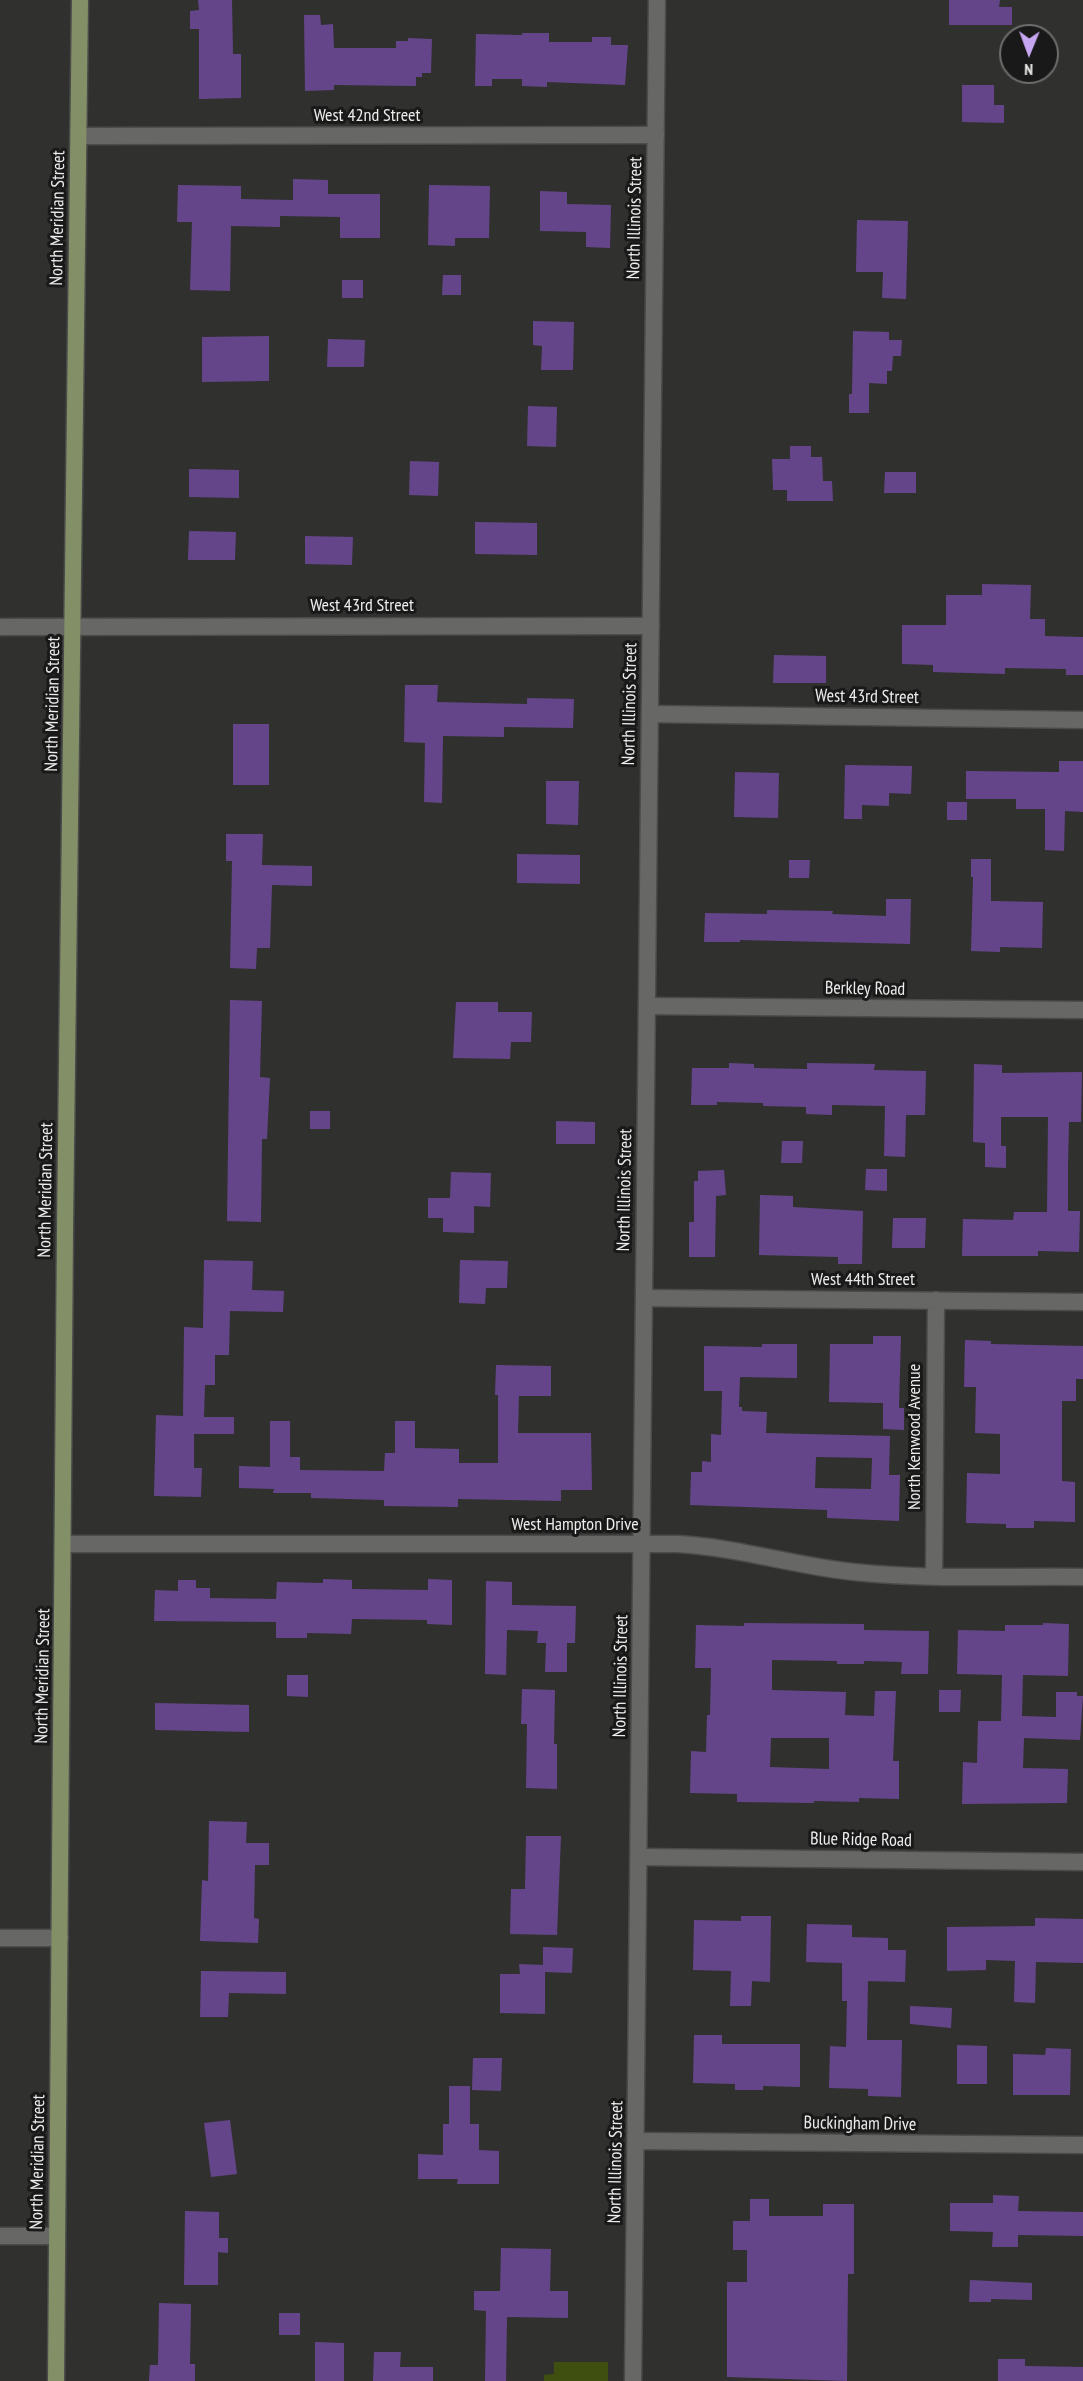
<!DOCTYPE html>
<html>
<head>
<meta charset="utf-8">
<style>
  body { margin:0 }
  #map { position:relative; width:1083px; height:2381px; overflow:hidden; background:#30312e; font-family:"PT Sans Narrow",sans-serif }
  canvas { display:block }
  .north { position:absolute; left:999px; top:24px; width:60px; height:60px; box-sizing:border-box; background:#181918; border:2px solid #6d6d6c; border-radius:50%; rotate:181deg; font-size:16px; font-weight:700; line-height:24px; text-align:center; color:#ececeb }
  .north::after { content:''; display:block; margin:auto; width:21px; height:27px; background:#c6a6f0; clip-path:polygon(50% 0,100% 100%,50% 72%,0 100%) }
</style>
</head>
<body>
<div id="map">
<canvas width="1083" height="2381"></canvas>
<div class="north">N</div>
</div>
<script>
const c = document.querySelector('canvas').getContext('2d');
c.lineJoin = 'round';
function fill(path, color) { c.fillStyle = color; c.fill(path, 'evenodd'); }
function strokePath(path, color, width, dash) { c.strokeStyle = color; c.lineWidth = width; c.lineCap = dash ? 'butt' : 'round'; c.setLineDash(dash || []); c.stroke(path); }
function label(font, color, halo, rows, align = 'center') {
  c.font = font + ' "PT Sans Narrow",sans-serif'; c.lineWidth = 6; c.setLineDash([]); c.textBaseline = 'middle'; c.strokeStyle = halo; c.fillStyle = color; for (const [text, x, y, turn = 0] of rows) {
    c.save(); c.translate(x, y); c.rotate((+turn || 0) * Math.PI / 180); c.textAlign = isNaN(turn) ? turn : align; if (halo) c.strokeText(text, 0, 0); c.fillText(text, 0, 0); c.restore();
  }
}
fill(new Path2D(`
  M554,2362H608V2381H544V2375L554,2374Z`), '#3f4f10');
fill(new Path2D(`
  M198,0H232L233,54H241V98L199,99V29H190V11L199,10Z
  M949,0H1000L999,7H1012V25H949Z
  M304,15H320L321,25L333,24L334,48H396V41H408V38L432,39L431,73H422V77H416V86L334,85V90L305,91Z
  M522,33H549V42H592V37H611V45H628L625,85L547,82V87L522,86V79H492V86H475L476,34L522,35Z
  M962,85H994V105H1004V123L962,122Z
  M293,179L328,180V194H380V238H340V217L280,216V227L231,226L230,291L190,290L192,222H177L178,185L241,186V199L293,200Z
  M429,185L490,186L489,238H455V246L428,245Z
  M540,191L567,192V204L611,205L610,248L586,247V232L540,231Z
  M857,220L908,221L906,299L882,298L883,272H856Z
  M443,275H461V295H442Z
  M342,280H363V298H342Z
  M533,321L574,322L573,370H541L542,346L533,345Z
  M853,331L889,332V340H902L901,356H893L892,371H887V384L869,383V413H849V394H852Z
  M269,336V381L202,382V337Z
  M328,339L365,340L364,367H327Z
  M528,406L557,407L556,447L527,446Z
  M790,446H811V457H822L823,481H832L833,501H787V490H773L772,459H790Z
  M410,461L439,462L438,496L409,495Z
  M189,469L239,470V498L189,497Z
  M885,472H916V493H884Z
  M475,522L537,523V555L475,554Z
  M189,531L236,532L235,560H188Z
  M305,536L353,537L352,565L305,564Z
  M982,584L1031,585L1030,619H1045V636L1083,637V675H1066V669L1005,668V674L933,672V665L902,664V625H946V595H982Z
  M774,655L826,656V683H773Z
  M405,685H438L437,702L527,704V698L574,699L573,728L504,727V737L443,736L442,803L424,802L425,743L404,742Z
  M233,724H269V785H233Z
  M1059,761H1083V812L1065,811L1064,851L1045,850V809H1016V799H966V771L1059,772Z
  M845,765L912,766L911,794L889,793V806L862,805V819H844Z
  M735,772L779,773L778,818L734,817Z
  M546,781H579L578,825L546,824Z
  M947,802H967V820H947Z
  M226,834H263L262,865L312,866V886L272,885L270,948H257L256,969L230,968L232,861H226Z
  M517,854L580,855V884L517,883Z
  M971,859H991V901L1043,902L1042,948L1000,947V952L971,951L973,877H971Z
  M789,860H810L809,878H789Z
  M886,899H911L910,944L740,940V942H704L705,913L767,914V910L833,911L832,914L886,916Z
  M230,1000L262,1001L260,1077L270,1078L267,1139H262L261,1222L227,1221Z
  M456,1002H498V1012H532L531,1042H511L510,1059L453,1058Z
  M729,1063L754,1064V1068L807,1069V1063L875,1064L874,1070L926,1071L925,1115H906L905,1157L884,1156L885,1106L832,1105V1115L806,1114V1107L763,1106V1103L717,1102V1105H691L692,1068H729Z
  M974,1064L1002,1065V1073L1082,1072L1081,1122H1069L1068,1166V1211H1080L1079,1252L1038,1251V1256H962L963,1219L1013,1220L1014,1212H1047L1048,1117H1001V1146H1006V1168L985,1167V1143L973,1142Z
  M310,1111H330V1129H310Z
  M556,1121L595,1122V1144H556Z
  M782,1141H803L802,1163H781Z
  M866,1169H887V1191L865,1190Z
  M724,1170L726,1195L716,1196L715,1257H689V1222H694V1181H698V1171Z
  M451,1172L491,1173L490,1207L474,1206V1233L443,1232V1218H428V1198H450Z
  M760,1195L793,1196V1207L863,1211L862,1264H838V1257L759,1255Z
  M893,1218H926L925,1248H892Z
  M204,1260L253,1261L252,1290L284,1291L283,1312L230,1311L229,1355H215V1385H205L204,1417H234V1434H194V1468H202L201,1497L154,1496L156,1415L183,1416L184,1327L203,1328Z
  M460,1260L508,1261L507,1288H486L485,1304L459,1303Z
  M873,1336H901L899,1408H904V1430L883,1429V1403L829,1402L830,1344H873Z
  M965,1340L991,1341V1344L1083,1346V1379H1076V1401H1062V1481L1075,1482V1522L1034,1521V1528H1006V1524L966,1523L967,1473L1000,1474V1434L975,1433L976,1387H964Z
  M762,1344H797V1378L740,1377L739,1407H742V1411L767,1412L766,1433L890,1436L889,1475H900L899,1521L827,1518V1510L690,1505L691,1472H702V1461L711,1462V1434L721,1435L722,1391H704V1346L762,1347ZM816,1457L872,1458L871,1489L815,1488Z
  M496,1365L551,1366V1396H519L518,1433H591L592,1490H561V1501L458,1499V1507L384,1506V1500L311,1498V1493H273L274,1489L239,1488V1466L270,1467V1421H290V1457H300V1470L384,1471L385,1453H395V1421H415V1448L459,1449V1463H498V1395H495Z
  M323,1579L352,1580V1589L428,1590V1579L452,1580V1625L427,1624V1620L352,1619L351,1634L307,1633V1638H276V1622L154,1621L155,1590L178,1591V1580H196V1588H210V1598L276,1599L277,1582L323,1583Z
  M486,1581L512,1582V1605L576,1606L575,1643H567V1672H545L546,1643H537L538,1631L507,1630L506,1675L485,1674Z
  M744,1623L864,1624V1630L929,1631L928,1674H901L902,1662L864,1661V1664H837V1661L772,1660V1690L846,1692L845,1715L874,1716L875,1691H896L893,1761H899V1799L859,1798V1802L814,1801V1803L737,1802V1794L690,1793L691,1751L706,1752L707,1715H710L711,1668H695L696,1625L744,1626ZM771,1738H829V1769L770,1767Z
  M1043,1623L1069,1624L1068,1676L1023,1675L1022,1716L1056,1717V1692H1077V1696H1083L1080,1740L1024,1738L1023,1768L1068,1769L1067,1803L962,1804L963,1762L977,1763L978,1721H1001L1002,1675L957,1674L958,1630L1005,1631V1625H1043Z
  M287,1675H308V1697L287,1696Z
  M522,1689L555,1690L554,1744H557V1789L526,1788L527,1724H521Z
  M939,1690H961L960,1712H939Z
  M155,1703L249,1705V1732L155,1730Z
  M209,1821L247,1822L246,1843H269V1865H255L254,1918L259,1919L258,1943L200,1941L202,1880L208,1881Z
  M526,1836H561L557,1935L510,1934L511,1889H525Z
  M741,1916H771L770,1982L752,1981L751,2006H730L731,1971L693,1970L694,1920L741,1921Z
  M1035,1918L1083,1919V1963L1036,1962L1035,2003L1014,2002L1015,1961L986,1960V1970L947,1971V1927L1035,1926Z
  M807,1924L852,1925V1937L888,1938V1950H906L905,1982L868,1981L867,2040H902L901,2097L868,2096V2089L829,2088L830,2046L846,2047L847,2001H842V1963L806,1962Z
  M543,1947L573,1948L572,1973L545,1972V2014L500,2013V1974H520L519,1964L543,1965Z
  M201,1971L286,1972V1994L229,1993L228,2017H200Z
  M910,2006L952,2008L951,2028L910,2024Z
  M694,2035H722V2044H800V2087L763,2086V2090H735V2084L693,2083Z
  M957,2045L987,2046V2084H957Z
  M1046,2048L1071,2049L1070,2095H1013V2054L1045,2055Z
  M473,2058H502L501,2091L472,2090Z
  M449,2086H470V2124H479V2150L499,2151V2184H457L458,2179H418V2154L443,2155V2124H449Z
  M230,2120L237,2174L211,2177L204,2123Z
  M993,2195L1019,2196L1018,2211L1083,2212V2236L1018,2235V2247H992L993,2232L950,2231V2203H993Z
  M750,2199H769V2216H823V2204H854V2274H848L847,2381L727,2377V2282H747V2250H733V2221H750Z
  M185,2211L219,2212V2238H228V2253L218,2252V2285H184Z
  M501,2248L551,2249L550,2291H568V2318L507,2317L506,2381H485L486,2311L474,2310V2291H500Z
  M970,2280L1032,2283V2300L991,2299V2302H969Z
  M159,2303L191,2304L190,2364H195V2381H149L150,2365H158Z
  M279,2313H300V2335H279Z
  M315,2342L344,2343V2381H315Z
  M374,2352H401L400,2367H433V2381H373Z
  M998,2359H1025V2366L1083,2367V2381H998Z`), '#65458a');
const minor = new Path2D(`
  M79,136L656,135
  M0,627L651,626
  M650,714L1083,720
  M647,1006L1083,1010
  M644,1298L1083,1302
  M64,1544H677C737,1547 795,1566 854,1572C929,1580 1007,1576 1083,1577
  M934,1575L936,1300
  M639,1857L1083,1862
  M0,1938H60
  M636,2141L1083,2145
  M0,2236H57`);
const tertiary = new Path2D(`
  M633,2381L657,0`);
const primary = new Path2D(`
  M56,2381L65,1228L80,0`);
strokePath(minor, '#4b4c4a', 19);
strokePath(tertiary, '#4b4c4a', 19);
strokePath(primary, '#4b4c4a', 19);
strokePath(minor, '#676865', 16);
strokePath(tertiary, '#676865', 16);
strokePath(primary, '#839067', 16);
label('18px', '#ececeb', '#181918', [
  ["West 42nd Street",367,116],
  ["North Meridian Street",58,218,-89],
  ["North Illinois Street",635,218,-89],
  ["West 43rd Street",362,606],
  ["West 43rd Street",867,697,1],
  ["North Meridian Street",53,704,-89],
  ["North Illinois Street",630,704,-89],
  ["Berkley Road",865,989,1],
  ["North Meridian Street",46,1190,-89],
  ["North Illinois Street",625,1190,-89],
  ["West 44th Street",863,1280],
  ["North Kenwood Avenue",915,1437,-90],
  ["West Hampton Drive",575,1525],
  ["North Meridian Street",43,1676,-89],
  ["North Illinois Street",621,1676,-89],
  ["Blue Ridge Road",861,1840,1],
  ["Buckingham Drive",860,2124,1],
  ["North Meridian Street",38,2162,-89],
  ["North Illinois Street",616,2162,-89]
]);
</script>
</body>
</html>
